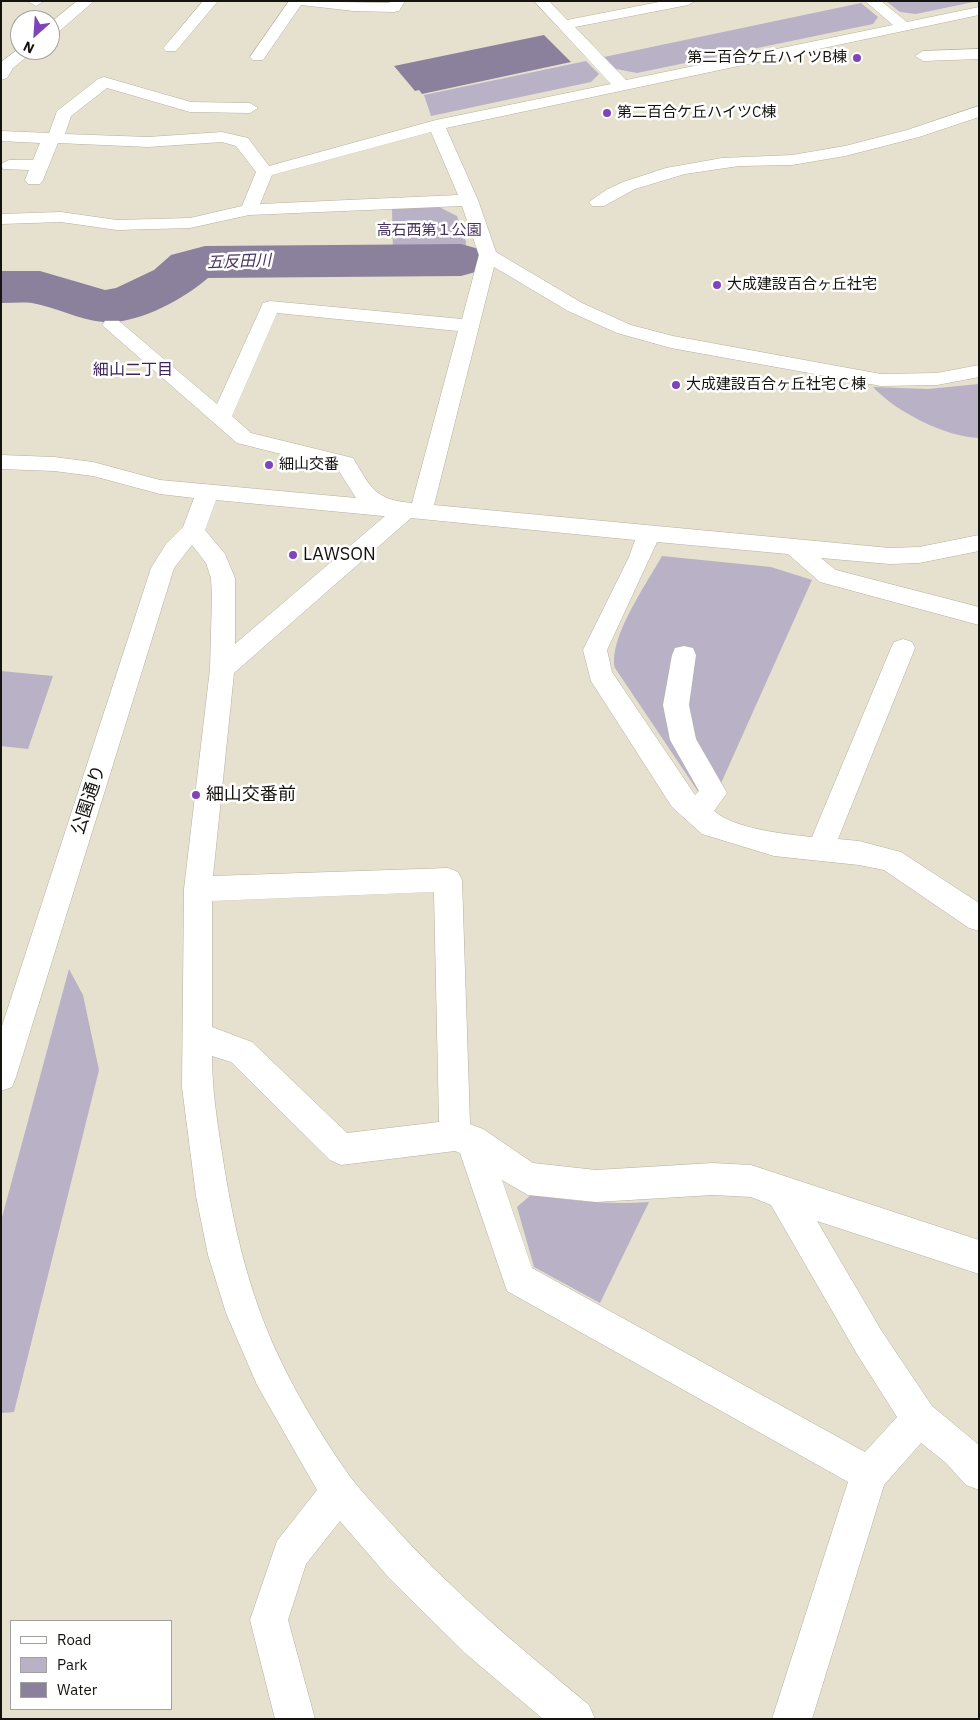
<!DOCTYPE html>
<html>
<head>
<meta charset="utf-8">
<style>
  body { margin:0 }
  #map { position:relative; width:980px; height:1720px; overflow:hidden; background:#e6e1ce; font-family:"IBM Plex Sans",sans-serif }
  canvas { display:block }
  .frame { position:absolute; inset:0; border:2px solid #15130d; pointer-events:none }
  .legend { position:absolute; left:10px; top:1620px; width:162px; height:90px; box-sizing:border-box; background:#fff; border:1px solid #a1a19e; margin:0; padding:6px 9px; list-style:none; font-size:15px; color:#15130d }
  .legend li { display:flex; align-items:center; gap:10px; height:25px }
  .legend b { width:25px; border:1px solid #a1a19e }
  .north { position:absolute; left:10px; top:10px; width:50px; height:50px; box-sizing:border-box; background:#fff; border:1px solid #a1a19e; border-radius:50%; rotate:206deg; font-size:14px; font-weight:700; line-height:20px; text-align:center; color:#15130d }
  .north::after { content:''; display:block; margin:auto; width:18px; height:22px; background:#7f44ba; clip-path:polygon(50% 0,100% 100%,50% 72%,0 100%) }
</style>
</head>
<body>
<div id="map">
<canvas width="980" height="1720"></canvas>
<div class="frame"></div>
<ul class="legend">
<li><b style="height:6px;background:#fff"></b>Road</li>
<li><b style="height:14px;background:#b9b1c6"></b>Park</li>
<li><b style="height:14px;background:#8c819c"></b>Water</li>
</ul>
<div class="north">N</div>
</div>
<script>
const c = document.querySelector('canvas').getContext('2d');
c.lineJoin = 'round';
function fill(path, color) { c.fillStyle = color; c.fill(path, 'evenodd'); }
function strokePath(path, color, width, dash) { c.strokeStyle = color; c.lineWidth = width; c.lineCap = dash ? 'butt' : 'round'; c.setLineDash(dash || []); c.stroke(path); }
function label(font, color, halo, rows, align = 'center') {
  c.font = font + ' "IBM Plex Sans","Noto Sans JP",sans-serif'; c.lineWidth = 5; c.setLineDash([]); c.textBaseline = 'middle'; c.strokeStyle = halo; c.fillStyle = color; for (const [text, x, y, turn = 0] of rows) {
    c.save(); c.translate(x, y); c.rotate((+turn || 0) * Math.PI / 180); c.textAlign = isNaN(turn) ? turn : align; if (halo) c.strokeText(text, 0, 0); c.fillText(text, 0, 0); c.restore();
  }
}
fill(new Path2D(`
  M886,1H978L916,14L900,12Z
  M861,3L878,17L873,24L637,73L616,69L604,57Z
  M586,61L599,74L591,82L431,116L424,95Z
  M439,207L457,216L466,242L465,253L393,254L392,208Z
  M979,384V438C946,437 896,412 873,387L928,389Z
  M662,556L771,567L812,580L718,790L676,743L701,796L615,668C608,639 647,583 662,556Z
  M1,671L53,676L28,749L1,746Z
  M69,969L83,995L99,1070L14,1412L1,1413V1221Z
  M532,1194C572,1201 609,1205 649,1202L600,1303L534,1267L517,1207Z`), '#b9b1c6');
fill(new Path2D(`
  M544,35L571,62L422,94L419,90L415,91L394,66Z`), '#8c819c');
fill(new Path2D(`
  M461,244L479,249L487,260L479,271L461,276L208,278C184,299 137,325 103,322C79,320 56,307 32,303C22,302 11,303 1,303V271H40L105,290L116,288L154,270L171,255L205,246Z`), '#8c819c');
const minor = new Path2D(`
  M44,1L36,6L29,2V1Z
  M77,1H94L55,35L50,37V23Z
  M203,1H218L176,51H166L163,48L166,45Z
  M289,1L389,3L391,1H405L399,11L394,12L354,11L301,5L263,60H253L250,57Z
  M534,1H549L567,20L664,1H695L688,5L575,27L626,80L893,25L865,1H881L907,22L979,7V15L446,128L478,200L496,252L582,303L631,325L673,336L881,374L937,373L979,365V377L937,385L881,386L671,348L617,333L568,311L494,267L434,505L890,548L919,547L979,535V551L919,563L890,564L821,558L836,570L979,607V625L820,582L788,554L657,542L607,650L612,672L695,795L699,791L670,740L663,705L672,655L675,648L684,646L693,648L696,655L689,705L696,739L727,793L714,811C735,829 784,834 812,837L891,648L894,642L903,639L912,642L915,648L838,839L859,841L901,852L979,903V931L969,928L884,870L859,865L774,856L702,834L672,807L591,681L583,650L629,557L635,540L411,518L234,673L213,876L448,868L458,872L462,880L470,1124L483,1129L533,1163L596,1170L713,1163L751,1165L979,1240V1274L817,1221L881,1330L932,1406L979,1445V1490L966,1485L946,1463L921,1443L884,1485L812,1719H772L848,1482L507,1291L460,1153L455,1151L341,1165L330,1160L231,1062L212,1056C212,1089 217,1120 222,1153C230,1206 241,1259 259,1309C280,1368 315,1427 351,1478C362,1492 375,1506 387,1519C448,1588 518,1646 589,1705L595,1719H543L465,1653L390,1579L340,1521L306,1564L288,1620L315,1719H275L250,1620L277,1541L317,1490L257,1385L226,1313L208,1255L196,1196L182,1087L184,889L210,669L212,597L211,578L206,563L192,545L174,568L16,1077L12,1087L1,1091V1029L151,568L166,544L183,527L194,498L160,494L93,476L54,471L1,469V455L54,457L93,462L160,480L356,498L337,468L237,443L102,325L105,321H119L217,404L263,303L270,301L462,319L479,255L462,206L249,215L190,228L117,230L61,222L1,224V214L61,212L117,220L190,218L242,206L256,172L236,146L222,142L148,147L58,143L43,180L40,184H28L25,180L29,170L3,169L1,164L9,160H33L40,143L1,141V131L49,133L57,111L98,79L104,77L191,102L250,103L258,108L250,113L190,112L107,88L71,116L65,134L148,137L222,132L248,138L269,166L436,120L611,84ZM431,132L458,195L260,204L272,175ZM277,313L458,331L412,503C375,500 371,488 353,458L251,433L232,416ZM216,500L383,516H385L235,644V578L225,554L205,530ZM434,892L439,1122L347,1133L252,1042L212,1027V901ZM502,1180L528,1195L596,1202L713,1195L751,1197L771,1205L857,1354L897,1417L865,1452L532,1268Z
  M20,48V50H35L13,68L7,78L1,80V62Z
  M979,49V59L923,61L915,56L923,51Z
  M979,106V117L919,137L845,156L792,165L739,166L685,174L635,189L604,206H592L589,202L606,190L623,182L666,168L722,158L792,155L845,146L907,130Z`);
strokePath(minor, '#b4b09e', 1);
fill(minor, '#fff');
for (const [x, y, r, color] of [
  [857,58,5,"#7f44ba"],
  [607,113,5,"#7f44ba"],
  [717,285,5,"#7f44ba"],
  [676,385,5,"#7f44ba"],
  [269,465,5,"#7f44ba"],
  [293,555,5,"#7f44ba"],
  [196,795,5,"#7f44ba"]
]) { const dot = new Path2D(); dot.arc(x, y, r, 0, 2 * Math.PI); c.fillStyle = color; c.fill(dot); strokePath(dot, '#fff', 2); }
label('15px', '#15130d', '#fff', [
  ["第二百合ケ丘ハイツB棟",847,58,"right"],
  ["第二百合ケ丘ハイツC棟",617,113],
  ["大成建設百合ヶ丘社宅",727,285],
  ["大成建設百合ヶ丘社宅Ｃ棟",686,385],
  ["細山交番",279,465]
], 'left');
label('15px', '#46335c', '#fff', [
  ["高石西第１公園",429,231]
]);
label('italic 16px', '#49365f', '#fff', [
  ["五反田川",239,262,-2]
]);
label('16px', '#3f235d', '#fff', [
  ["細山二丁目",133,370]
]);
label('18px', '#15130d', '#fff', [
  ["LAWSON",303,555],
  ["細山交番前",206,795]
], 'left');
label('18px', '#15130d', '#fff', [
  ["公園通り",89,800,-72]
]);
</script>
</body>
</html>
